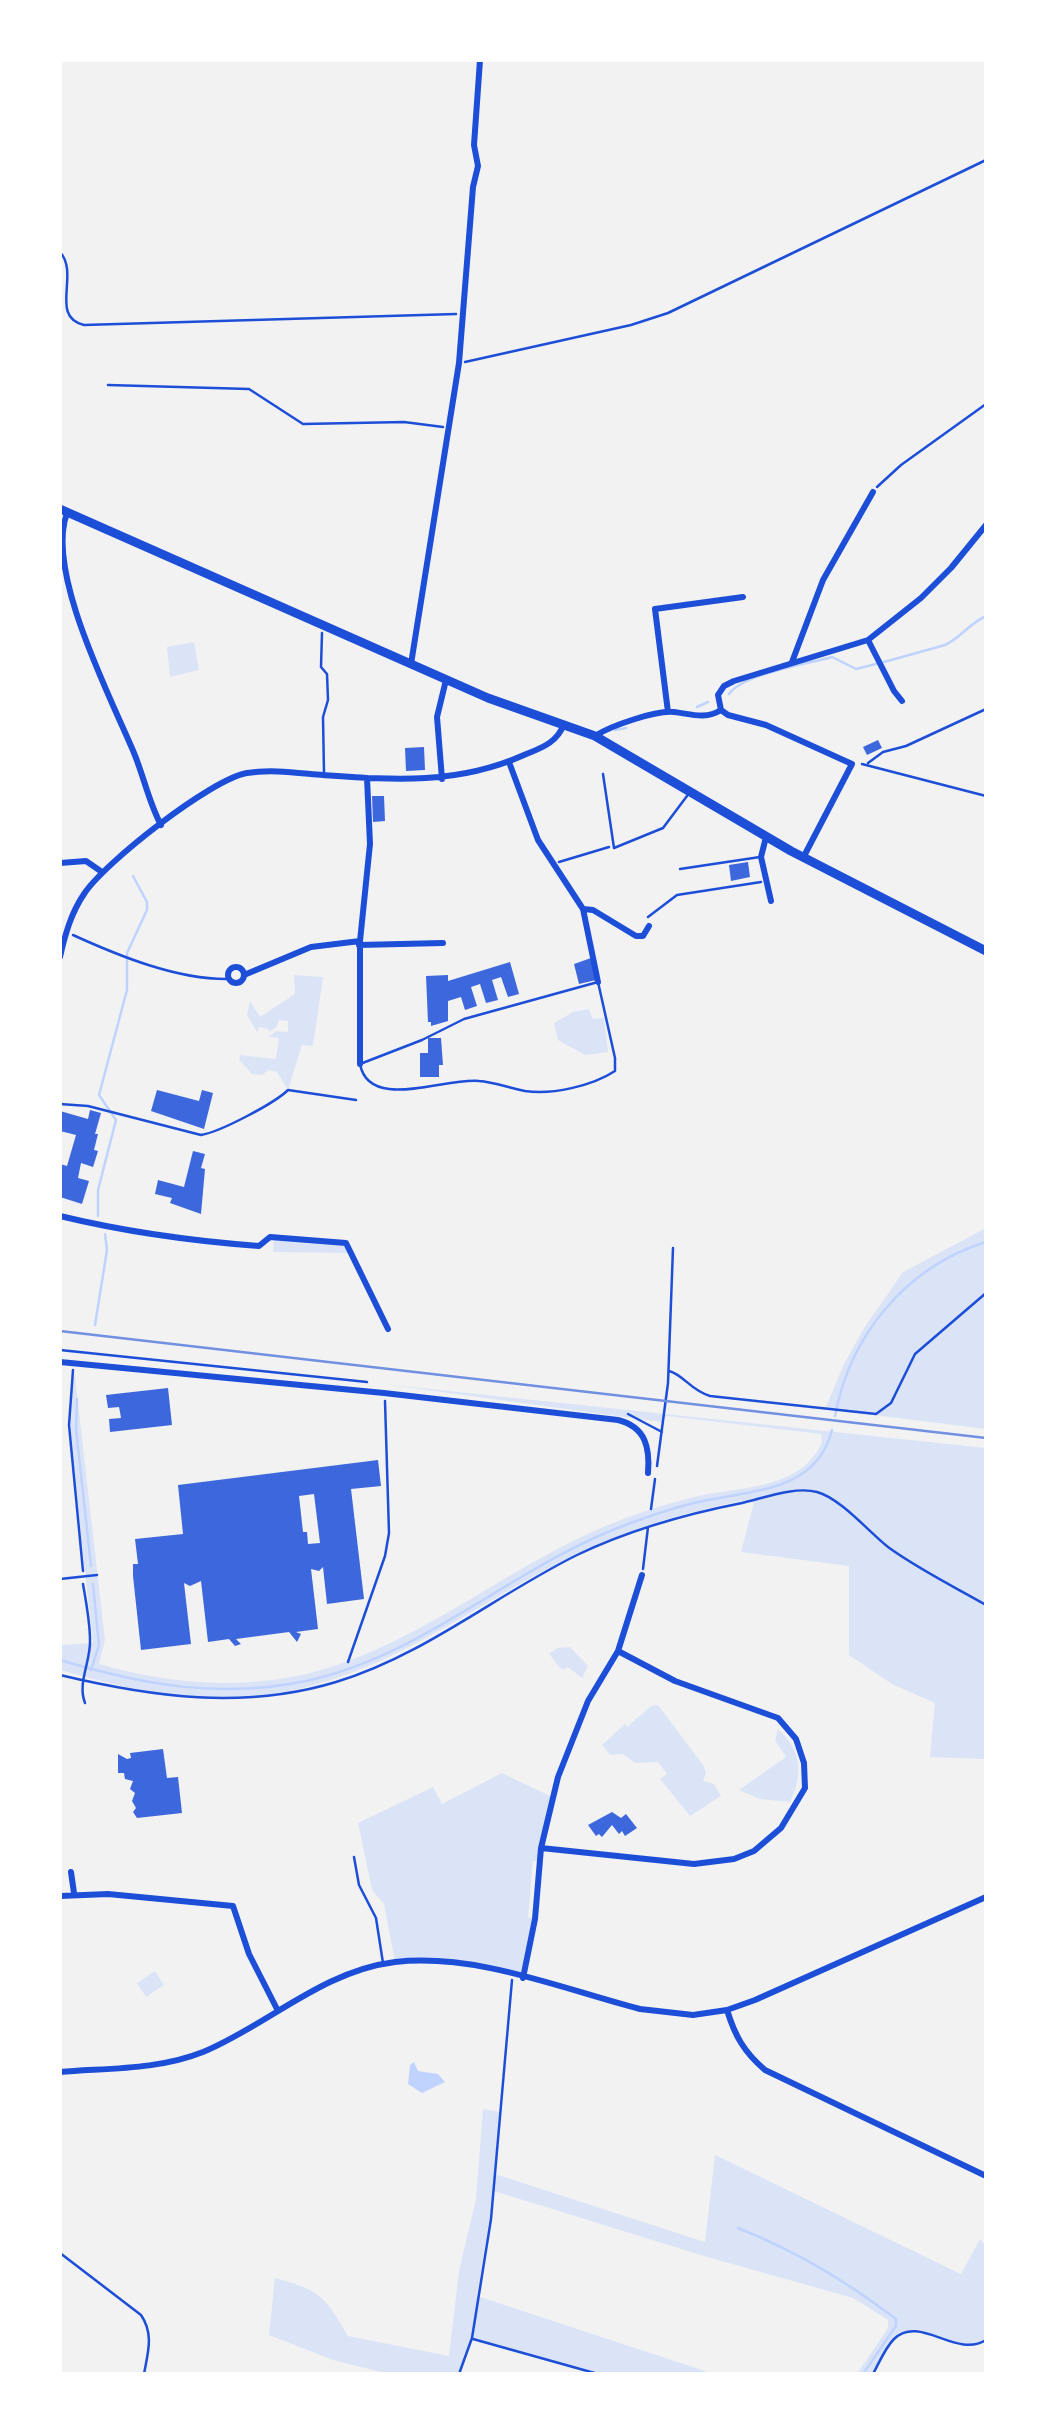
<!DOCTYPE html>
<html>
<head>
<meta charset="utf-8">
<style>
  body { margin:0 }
  #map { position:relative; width:1046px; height:2434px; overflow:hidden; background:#f2f2f2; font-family:Mulish,sans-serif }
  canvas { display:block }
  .frame { position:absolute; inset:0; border:62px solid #fff; pointer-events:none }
</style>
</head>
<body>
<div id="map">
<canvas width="1046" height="2434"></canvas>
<div class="frame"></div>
</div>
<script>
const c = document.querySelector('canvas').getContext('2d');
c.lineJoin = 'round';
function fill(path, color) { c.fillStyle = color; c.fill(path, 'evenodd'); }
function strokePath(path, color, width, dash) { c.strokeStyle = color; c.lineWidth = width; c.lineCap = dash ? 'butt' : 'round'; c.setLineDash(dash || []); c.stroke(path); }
fill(new Path2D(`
  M194,642L199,670L170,677L167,647Z
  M294,975L323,977L313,1046L302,1045L288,1090L277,1072L269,1070L262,1075L252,1074L239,1060L240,1055L276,1059L279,1038L269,1037L276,1031L288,1032V1021L279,1020L276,1028L268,1032L269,1029L259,1027L257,1032L247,1015L250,1001L260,1017L295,994Z
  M589,1009L593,1019L604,1018L608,1052L585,1055L558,1040L554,1023L573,1012Z
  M986,1228V1429L825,1409L844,1364L864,1328L903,1272Z
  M274,1238L346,1243L351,1253L273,1252Z
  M72,1377H75L105,1640L99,1664C169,1684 239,1690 310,1673C428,1643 521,1553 637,1514C659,1506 681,1500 703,1495C746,1487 803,1487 822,1442L821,1434L667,1416L661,1422L383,1384L986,1448V1759L930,1757L935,1703L892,1684L849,1655V1566L741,1552L755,1498C693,1511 632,1526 574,1555C459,1612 375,1688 240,1698C180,1702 117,1686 60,1670V1636L62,1645L93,1643L70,1439Z
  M570,1647L588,1666L582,1678L568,1667L562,1670L549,1654L557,1648Z
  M658,1705L703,1765L706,1773L703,1781L714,1784L721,1796L690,1816L660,1779L667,1774L658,1762L635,1763L623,1754L610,1755L602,1745L625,1724L627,1727L651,1706Z
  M778,1729C801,1750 804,1774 790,1802L760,1799L739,1790L786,1757L775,1740Z
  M502,1773L552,1797L540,1861H533L528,1917L535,1919L523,1978L462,1963L395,1962L384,1904L372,1890L358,1823L433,1787L442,1804Z
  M155,1971L164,1985L146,1997L137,1983Z
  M483,2109L500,2112L495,2174L705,2242L715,2155L961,2274L980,2239L986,2246V2340C956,2359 920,2314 894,2339C885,2348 879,2363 873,2374H857L888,2328V2320L853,2298L704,2256L494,2191L477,2296L714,2374H598L472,2338L459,2374H389L333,2360L269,2335L275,2278C320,2290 325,2296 348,2336L449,2356L459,2271L476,2199Z`), '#dbe4f7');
fill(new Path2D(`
  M414,2062L418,2071L438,2074L445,2082L422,2093L408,2084L410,2065Z`), '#bfd3fe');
strokePath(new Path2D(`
  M884,662L945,645C962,637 967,625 986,616
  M729,694C743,674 807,664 832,657L856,669L876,664
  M697,707L708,702
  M615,730L626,728
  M98,1216V1190L116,1120L99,1095L127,990V953L147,910V902L133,876
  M95,1325L107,1250L105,1234
  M77,1399L76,1429L91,1566
  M835,1416C850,1335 906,1267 986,1242
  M60,1660C143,1685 220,1699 306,1681C425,1656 517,1563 631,1523C655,1514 679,1506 703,1501C754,1490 817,1491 832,1430
  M91,1670L99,1645L93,1584
  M738,2228C798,2252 844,2280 896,2319V2326L863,2374`), '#bfd3fe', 2.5);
fill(new Path2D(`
  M878,740L882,748L867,755L863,747Z
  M424,747L425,770L406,771L405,748Z
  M372,796H384L385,821L373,822Z
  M748,862L750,877L731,881L729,865Z
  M591,958L596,980L579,984L574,964Z
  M510,962L519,994L508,997L501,977L492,980L498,1000L486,1003L480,984L471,987L477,1006L465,1010L461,997L448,1001V1021L431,1026V1022H428L426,976L448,975V981Z
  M428,1038H441L443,1065H439V1077H420V1053H428Z
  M157,1090L199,1101L202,1090L213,1093L204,1129L151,1111Z
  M90,1110L101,1113L95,1134H98L94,1150L98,1151L93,1167L81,1163L78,1178L89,1181L82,1204L60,1197V1164L67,1166L76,1135L60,1131V1111L88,1119Z
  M193,1151L205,1154L201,1168L205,1169L201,1214L170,1203L172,1198L155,1194L158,1180L184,1187Z
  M168,1388L172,1425L110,1432L109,1419L121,1418L120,1412L119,1407L108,1408L106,1395Z
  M378,1460L381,1486L351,1489L364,1599L327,1604L323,1567L319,1571L311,1569L318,1629L296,1632L301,1634L297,1642L289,1632L236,1639L241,1644L235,1646L229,1639L208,1642L201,1581L190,1586L184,1583L191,1644L141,1650L133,1576V1564H138L135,1539L183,1534L178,1485ZM314,1494L320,1543L308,1544L307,1532H303L299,1496Z
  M163,1749L167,1778L178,1777L182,1813L137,1818L133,1812L136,1808L132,1801L135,1793L130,1789L133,1781L125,1779L124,1773H118V1754L127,1759L131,1758L130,1753Z
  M612,1812L621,1818L626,1814L637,1828L625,1836L622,1831L619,1834L612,1825L602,1837L599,1834L596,1836L588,1825Z`), '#3d67dc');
strokePath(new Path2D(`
  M60,252C80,274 49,317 84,325L456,314
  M465,362L631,325L668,313L986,160
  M108,385L249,389L303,424L404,422L443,427
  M877,487L901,465L986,404
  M868,763L883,752L906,746L986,709
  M862,764L986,796
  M559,862L609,847
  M648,917L677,895L761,882
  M73,935C119,956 178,980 229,979
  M598,982L615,1058V1071C592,1086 552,1095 525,1091C509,1088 494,1082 479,1081C446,1077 369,1112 360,1064L422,1040L464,1019Z
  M60,1104L88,1106L201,1135C220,1132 275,1103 288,1090L356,1100
  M60,1350L367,1382
  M73,1370L69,1425L83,1571
  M669,1371C684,1375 690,1390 710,1396L876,1414L891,1403L915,1354L986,1293
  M628,1414L662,1432
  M657,1466L668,1383L673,1248
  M651,1509L655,1479
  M643,1569L648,1527
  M83,1584C86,1602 90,1622 90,1640C91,1661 77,1683 85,1703
  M348,1662L385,1556L389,1533L385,1401
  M60,1675C152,1697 244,1710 336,1682C423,1656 496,1595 577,1555C629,1530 686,1514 742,1503C764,1498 795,1486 817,1492C840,1498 869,1532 888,1547C918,1569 953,1586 986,1605
  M60,2253L141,2315C154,2334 148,2352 144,2374
  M473,2339L598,2374
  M459,2374L472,2338L491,2219L512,1980
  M873,2374C879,2363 885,2348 894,2339C920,2314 956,2359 986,2340`), '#1d4ed8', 2.5);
strokePath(new Path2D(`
  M322,633L321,667L327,674L328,700L323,717L324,773
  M603,774L614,848L663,828L687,796
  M680,869L760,857
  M60,1579L97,1575
  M354,1857L359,1885L376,1918L383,1963`), '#1d4ed8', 2.5);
strokePath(new Path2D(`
  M67,513C45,571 110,696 134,753C144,777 149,803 161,825
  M868,640L894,691L902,701
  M792,662L823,580L873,492
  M411,664L459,363L473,187L478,166L474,145L480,60
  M721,710L718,695L724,686L734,681L868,640L921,598L951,568L986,525
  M668,712L655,609L743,597
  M595,736C610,726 656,710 674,712C691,714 705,720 721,710L728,715L766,725L852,764L803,858
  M509,762L538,840L583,909L598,982
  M442,779L437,717L446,680
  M766,837L761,857L771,901
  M60,863L86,861L102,872
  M583,909L593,910L636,936H643L649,926
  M359,945L443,943
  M60,957C65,935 71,913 84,894C104,863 211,779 247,773C272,769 298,773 323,775C393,780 457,785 524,755C541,748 557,743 564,724
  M228 975a8 8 0 1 1 16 0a8 8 0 1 1-16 0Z
  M244,975L311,947L360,941
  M360,1064V941L370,844L367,778
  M60,1216C126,1232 192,1241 259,1246L270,1237L346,1243L388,1329
  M60,1362L384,1393L618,1420C646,1427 650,1448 648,1473
  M541,1848L694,1864L734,1859L754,1851L781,1828L805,1788L804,1763L796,1739L778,1718L675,1681L618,1651
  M71,1872L74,1893
  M60,1896L108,1894L233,1906L249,1954L278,2011
  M523,1978L535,1919L541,1848L558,1777L588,1701L618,1651L642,1575
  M727,2010C735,2036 744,2052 765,2070L986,2176
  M60,2072C108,2068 158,2070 203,2052C268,2025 322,1971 395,1962C477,1953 562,1989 640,2009L693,2015L727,2010L755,2000L986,1897`), '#1d4ed8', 6);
strokePath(new Path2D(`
  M60,509L488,698L595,736L791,851L986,951`), '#1d4ed8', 9);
strokePath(new Path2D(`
  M60,1331L986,1438`), '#7290e2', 2.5);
</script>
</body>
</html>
